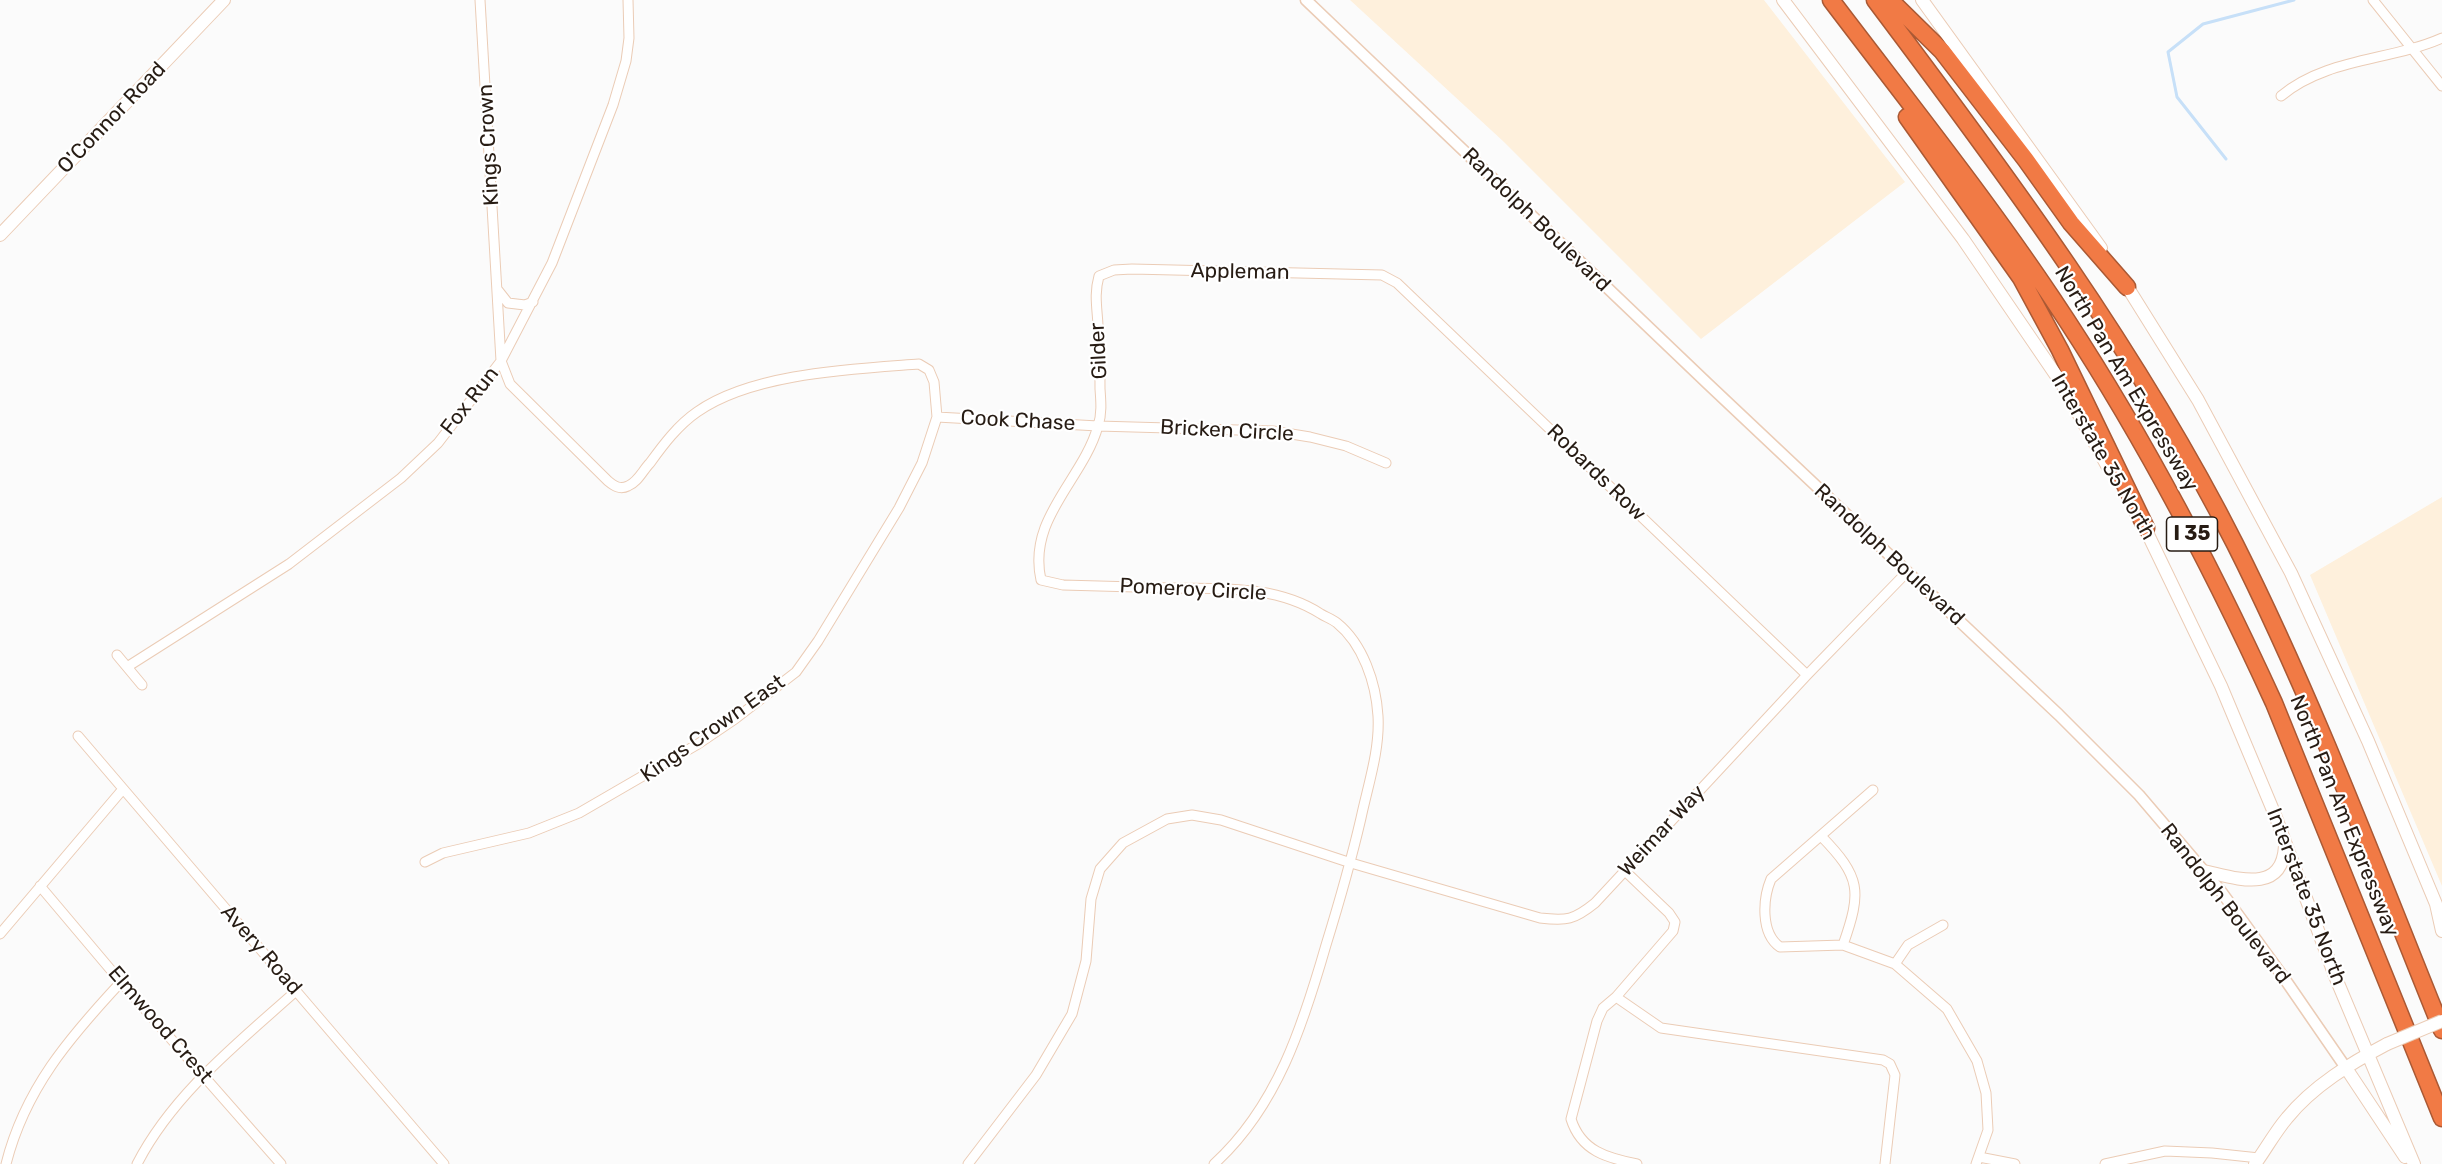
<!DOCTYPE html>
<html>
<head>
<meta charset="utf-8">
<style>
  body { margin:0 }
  canvas { display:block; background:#fbfbfb }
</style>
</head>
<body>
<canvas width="2442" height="1164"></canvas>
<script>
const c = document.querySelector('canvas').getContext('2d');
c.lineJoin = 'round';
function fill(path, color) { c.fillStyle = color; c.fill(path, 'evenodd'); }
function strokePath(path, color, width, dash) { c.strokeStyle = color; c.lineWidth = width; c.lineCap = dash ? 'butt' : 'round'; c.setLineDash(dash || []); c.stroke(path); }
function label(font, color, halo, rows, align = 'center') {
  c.font = font + ' Rubik,sans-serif'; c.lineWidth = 4.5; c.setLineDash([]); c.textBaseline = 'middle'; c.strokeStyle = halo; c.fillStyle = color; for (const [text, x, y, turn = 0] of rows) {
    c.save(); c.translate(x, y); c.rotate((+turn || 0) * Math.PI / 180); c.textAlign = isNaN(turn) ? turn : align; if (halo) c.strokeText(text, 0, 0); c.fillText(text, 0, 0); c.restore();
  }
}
fill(new Path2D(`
  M1350,0H1764L1905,182L1701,339L1504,142Z
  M2442,497V886L2310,575Z`), '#fef0dc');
strokePath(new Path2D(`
  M2226,159L2177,97L2168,52L2203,24L2294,0`), '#c7e0f8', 3);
const minor = new Path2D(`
  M2373,0L2442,86
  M2281,96C2326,58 2390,61 2442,38
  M497,289L508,303L525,305L533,302
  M937,417L1098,426L1273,431L1310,437L1346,446L1386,463
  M117,655L142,685
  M127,667L289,564L401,478L438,443L501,361L552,263L613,105L626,61L629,38L628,0
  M78,736L444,1164
  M1873,790L1771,879C1763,898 1760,933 1780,947L1843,945L1895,964L1947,1009L1977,1061L1986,1093L1988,1130L1976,1164
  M1821,836C1861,877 1862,891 1843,945
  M425,862L443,853L529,833L579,813L698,744L735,719L796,672L818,641L899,508L922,463L937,417L934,382L929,370L919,364C853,369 752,373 697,412C678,425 663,445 650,463C643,470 638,482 628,486C620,490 614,486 608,481L510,384L501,361L480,0
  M1625,871L1669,913L1675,922L1673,931L1616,997L1603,1008L1597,1021L1571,1119C1581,1151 1607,1158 1637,1164
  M40,886L121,982L281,1164
  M0,934L123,789
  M1895,964L1908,945L1943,925
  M1616,997L1661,1028L1883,1060L1890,1064L1895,1075L1885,1164
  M1979,1157L2015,1164
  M6,1164C25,1089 69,1038 121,982
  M137,1164C173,1094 238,1043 296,991
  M968,1164L1036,1075L1072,1014L1086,961L1091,899L1100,869L1123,843L1167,819L1192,815L1221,820L1351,863L1540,918C1567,921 1574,920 1595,903L1807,675L1907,572
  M1214,1164C1277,1107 1303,1025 1326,945C1339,903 1351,861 1361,818C1368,785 1380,750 1378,716C1376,683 1363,644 1337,623C1332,619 1326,617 1321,614C1276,585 1223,589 1171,588C1135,587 1099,586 1063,585L1041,580C1027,518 1083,480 1098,426C1102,414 1101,402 1100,389C1100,368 1100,347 1098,325C1097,307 1094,294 1099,276L1114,270L1132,269L1382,275L1397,283L1807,675
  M2105,1164L2165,1151L2212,1153L2259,1158`);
const tertiary = new Path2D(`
  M1306,0L1708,384L2059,715L2139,795L2220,890L2284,978L2346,1068`);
const secondary = new Path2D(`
  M1783,0L1963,239L2062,384L2109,469
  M1922,0L2101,248
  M0,235L224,0
  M2123,280L2198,400L2291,573L2368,741L2436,904L2442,931
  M2142,522L2221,686L2275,815L2335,976L2414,1164
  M2204,871C2236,878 2282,895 2285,846
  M2346,1068L2405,1157
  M2255,1164C2266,1149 2275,1132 2287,1118C2313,1086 2351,1063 2387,1044`);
const motorway = new Path2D(`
  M1831,0C1906,99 1983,195 2052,298C2138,426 2210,563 2274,703L2442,1118
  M1875,0C2006,174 2136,349 2235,544C2314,701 2376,867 2442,1030
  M1890,0L1942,51L2026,160L2071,223L2127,287
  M1907,117L2021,278L2060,350L2146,528`);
strokePath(minor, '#ebccb6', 11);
strokePath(tertiary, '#ebccb6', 13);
strokePath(secondary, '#ebccb6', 14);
strokePath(motorway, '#aa5934', 19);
strokePath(minor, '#fff', 9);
strokePath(tertiary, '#fff', 10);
strokePath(secondary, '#fff', 12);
strokePath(motorway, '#f17a45', 16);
const secondaryBridge = new Path2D(`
  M2387,1044L2442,1021`);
strokePath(secondaryBridge, '#ebccb6', 14, []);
strokePath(secondaryBridge, '#fff', 12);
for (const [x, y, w] of [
  [2192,534,51]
]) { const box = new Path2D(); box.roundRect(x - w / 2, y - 17, w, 34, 4.5); c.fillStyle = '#fff'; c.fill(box); strokePath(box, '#271c14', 1.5); }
label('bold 20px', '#271c14', null, [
  ["I 35",2192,534]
]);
label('21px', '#271c14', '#fff', [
  ["O'Connor Road",112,118,-46],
  ["Kings Crown",489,145,-93],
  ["Randolph Boulevard",1536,220,44],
  ["Appleman",1240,272,1],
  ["Gilder",1099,351,-93],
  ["North Pan Am Expressway",2126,379,59],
  ["Fox Run",470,401,-52],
  ["Cook Chase",1018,421,3],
  ["Bricken Circle",1227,431,3],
  ["Interstate 35 North",2103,457,60],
  ["Robards Row",1596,473,44],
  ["Randolph Boulevard",1889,555,43],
  ["Pomeroy Circle",1193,590,3],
  ["Kings Crown East",713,729,-35],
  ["North Pan Am Expressway",2344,816,68],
  ["Weimar Way",1662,831,-47],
  ["Interstate 35 North",2306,897,69],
  ["Randolph Boulevard",2225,904,52],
  ["Avery Road",261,950,49],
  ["Elmwood Crest",160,1025,49]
]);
</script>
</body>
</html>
